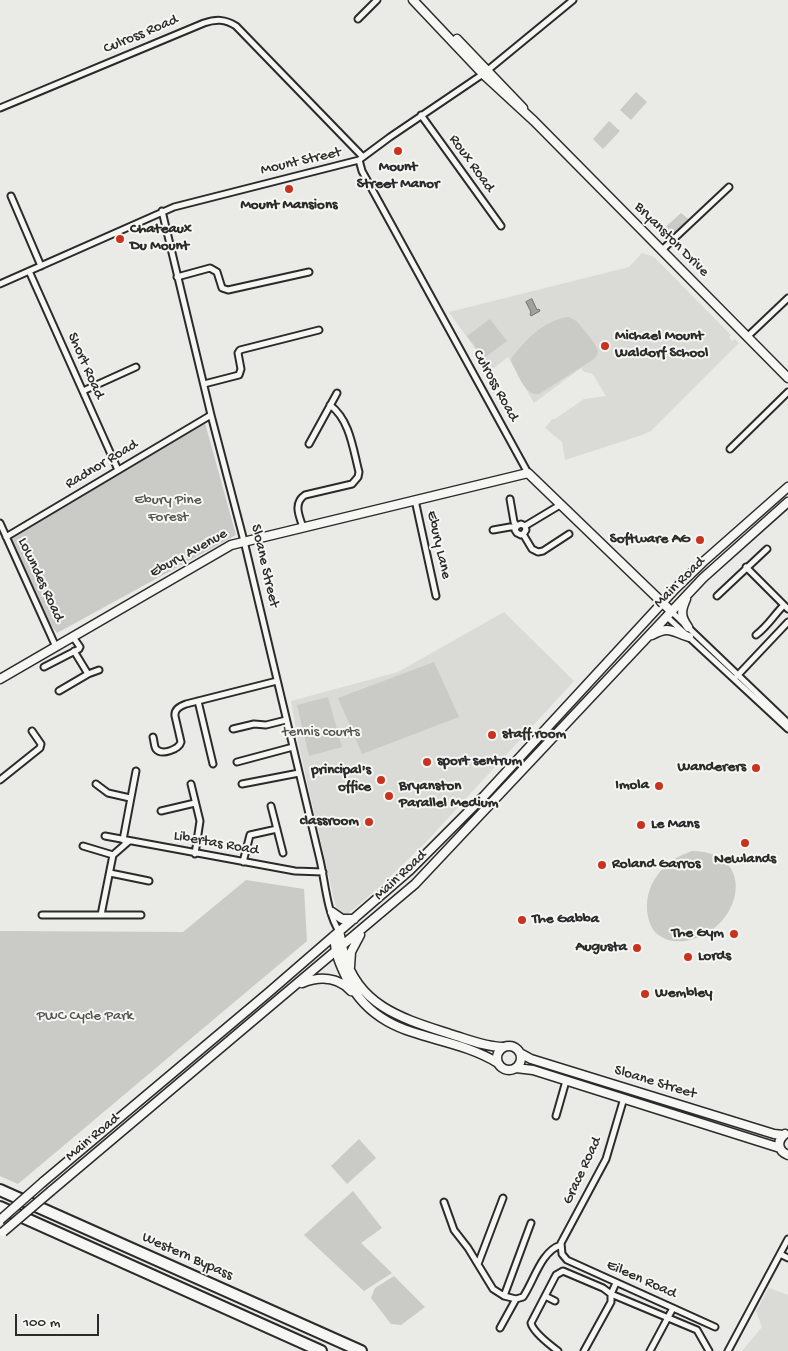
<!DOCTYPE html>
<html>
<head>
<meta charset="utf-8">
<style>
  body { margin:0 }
  #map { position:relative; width:788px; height:1351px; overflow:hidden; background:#eaeae6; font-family:"Gochi Hand",sans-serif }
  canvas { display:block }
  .scale { position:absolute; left:15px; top:1314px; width:84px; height:22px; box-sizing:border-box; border:2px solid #2b2b2b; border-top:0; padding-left:6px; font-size:15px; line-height:18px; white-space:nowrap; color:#2b2b2b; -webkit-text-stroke:4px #f6f6f2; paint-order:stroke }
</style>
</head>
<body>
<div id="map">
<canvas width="788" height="1351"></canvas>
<div class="scale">100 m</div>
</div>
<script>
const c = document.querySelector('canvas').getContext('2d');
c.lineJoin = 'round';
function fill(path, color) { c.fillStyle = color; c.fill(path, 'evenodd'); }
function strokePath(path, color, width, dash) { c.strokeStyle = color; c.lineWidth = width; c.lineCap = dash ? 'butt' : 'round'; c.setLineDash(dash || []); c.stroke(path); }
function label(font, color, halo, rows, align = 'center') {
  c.font = font + ' "Gochi Hand",sans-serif'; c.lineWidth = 4; c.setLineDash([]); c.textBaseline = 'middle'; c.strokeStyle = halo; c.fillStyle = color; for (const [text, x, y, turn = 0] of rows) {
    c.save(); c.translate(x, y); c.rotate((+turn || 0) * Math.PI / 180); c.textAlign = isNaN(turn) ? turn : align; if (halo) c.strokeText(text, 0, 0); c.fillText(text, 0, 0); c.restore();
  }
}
fill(new Path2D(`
  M642,253L654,257L731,335L729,337L732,341L735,339L739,343L651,431L642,435L565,460L562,442L545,428L552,419H555L584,399L606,396L594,376L591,373L584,372L581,368L534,403L508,357L489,372L484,361L449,312L629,267Z
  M504,612L574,681L426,842L377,889L349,913L342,916L338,913L334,899L300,751L291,701L398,672Z
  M769,1288L788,1295V1351H742L762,1327L756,1311Z`), '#dadad6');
fill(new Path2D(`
  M636,92L647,102L631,120L620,110Z
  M609,121L620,131L603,149L593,139Z
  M681,213L691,221L669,241L660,232Z
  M569,317C570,318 575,320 576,321C580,324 598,347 598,351C598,355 596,356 594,359L539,394C525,397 517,372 511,361V359C524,341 545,319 569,317Z
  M490,319L507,341L484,358L467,336Z
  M205,423L236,535L57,633L50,624L9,533L120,473Z
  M434,662L459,717L362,754L338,698Z
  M328,697L342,747L309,756L297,705Z
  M692,851C760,852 742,932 685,941C677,942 667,941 660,936C653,932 650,925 648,917C642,886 663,860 692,851Z
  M246,880L304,889L307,941L18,1184L0,1176V931L183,932Z
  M359,1139L376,1158L347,1184L331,1166Z
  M353,1191L382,1228L361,1243L392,1273L364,1291L304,1235Z
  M394,1276L425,1307L401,1325L391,1324L371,1298L375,1288Z`), '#cacac7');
const water = new Path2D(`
  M532,299L537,310L539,309L540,311L531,316L530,314L531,312L526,302Z`);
fill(water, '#a1a19e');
strokePath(water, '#727270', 1);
const street = new Path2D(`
  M358,19L377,0
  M0,108L204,23C216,19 225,19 236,26L363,157
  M421,115L501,226
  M359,160L362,171L528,473
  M11,196L41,266
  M162,211L211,415L244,541L320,860C325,881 327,913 339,931
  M662,250L729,187
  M29,271L118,470
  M177,277L210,268L217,272L222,288L228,290L309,272
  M0,284L174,207L359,160L390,137L483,74L573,0
  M747,337L788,298
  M204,384L239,375L241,369L238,353L240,350L319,330
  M83,391L136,367
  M309,444L337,393
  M730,449L788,392
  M510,499L514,522L517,526
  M415,500L436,596
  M0,523L56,647
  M525,526L526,530L524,533L521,535L517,533L515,530L517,526L521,524L525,526L560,505
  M303,527C299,516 293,503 305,495L352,484L358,477L359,472C353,449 350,420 330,405
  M493,530L510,527H515
  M523,534L532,549L538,552L543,551L569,534
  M6,537L211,415
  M746,567L788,609
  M717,596L767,549
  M671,611L788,723
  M666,616L788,729
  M756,635C768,626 774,615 784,605
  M74,651L88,674
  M44,667L79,649L80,647L73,637
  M737,676L788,622
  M59,691L88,674L99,670
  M198,701L213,764
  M233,729L254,724L266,725L286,720
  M153,737C154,740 154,746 156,749C162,756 179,749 181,742L175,716C174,709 180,706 186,704L277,681
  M237,762L293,747
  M0,780L40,748L41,744L32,731
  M96,784L108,793L130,798
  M191,784L200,821L195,854
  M242,784L299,773
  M271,806L283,853
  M161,811L195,803
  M105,836L295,871L323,872
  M123,840L136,771
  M83,846L113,855
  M243,862L250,835L277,829
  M110,873L149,881
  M42,915H141
  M101,915L113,855L129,841
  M624,1098L606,1159L561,1243L562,1254L567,1260L715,1327
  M556,1116L566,1081
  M444,1202L454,1230L468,1248L493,1289L504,1296L516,1299L523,1297C534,1281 541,1251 561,1245
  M780,1254L788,1258
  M478,1264L503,1198
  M504,1296L531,1223
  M545,1296L555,1301
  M500,1328L516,1299
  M558,1351C550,1345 533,1332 531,1323L556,1275L563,1271L603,1288L611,1294L697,1330L709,1351
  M584,1351L611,1302V1294L616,1283
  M650,1351L673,1308
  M728,1351L788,1239`);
const secondary = new Path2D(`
  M413,0L483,74L534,121L788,378
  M457,39L523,108
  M686,599C681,610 680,616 688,627
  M652,635C670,625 672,632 689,637
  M0,679L231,545L528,473L671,611
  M332,912L342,919H354
  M339,931C341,939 342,947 344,954C359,1007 404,1019 450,1034C467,1039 485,1047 503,1047
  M334,936C335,953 340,965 347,979C381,1044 444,1030 498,1063
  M350,967L351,952L360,935
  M302,983C320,976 338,977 351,991
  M497 1058a12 12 0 1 1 24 0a12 12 0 1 1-24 0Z
  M520,1053L531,1059L774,1134L783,1135
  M516,1068L533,1070L780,1148
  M785,1134C776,1141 778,1151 788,1155
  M43,1182L268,993L410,870L484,796L675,589L703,562L788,487
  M51,1191L415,884L703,578L788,502`);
const highway = new Path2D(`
  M0,1190L361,1351
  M0,1207L321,1351`);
strokePath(street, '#2b2b2b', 9);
strokePath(secondary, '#2b2b2b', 11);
strokePath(highway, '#2b2b2b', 14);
strokePath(street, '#f6f6f2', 5);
strokePath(secondary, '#f6f6f2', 8);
strokePath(highway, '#f6f6f2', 10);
const secondaryBridge = new Path2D(`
  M0,1220L43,1182
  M3,1232L51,1191`);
strokePath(secondaryBridge, '#2b2b2b', 11, []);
strokePath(secondaryBridge, '#f6f6f2', 8);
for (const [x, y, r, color] of [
  [398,151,5,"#c8321e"],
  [289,189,5,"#c8321e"],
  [120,239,5,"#c8321e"],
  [605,346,5,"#c8321e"],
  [700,540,5,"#c8321e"],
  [492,735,5,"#c8321e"],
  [427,762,5,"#c8321e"],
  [756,768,5,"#c8321e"],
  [381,780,5,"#c8321e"],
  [659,786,5,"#c8321e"],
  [389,796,5,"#c8321e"],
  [369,822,5,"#c8321e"],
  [641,825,5,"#c8321e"],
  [745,843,5,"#c8321e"],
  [602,865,5,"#c8321e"],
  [522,920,5,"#c8321e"],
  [734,934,5,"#c8321e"],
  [637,948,5,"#c8321e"],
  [688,957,5,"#c8321e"],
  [645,994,5,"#c8321e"]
]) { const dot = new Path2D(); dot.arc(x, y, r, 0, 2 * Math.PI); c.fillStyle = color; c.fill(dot); strokePath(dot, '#f6f6f2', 2); }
label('15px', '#2b2b2b', '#f6f6f2', [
  ["Culross Road",141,35,-23],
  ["Mount Street",301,162,-13],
  ["Roux Road",471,164,54],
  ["Bryanston Drive",671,240,45],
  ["Short Road",85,366,66],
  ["Culross Road",495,386,61],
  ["Radnor Road",102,465,-31],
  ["Ebury Lane",438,545,77],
  ["Ebury Avenue",189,554,-29],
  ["Sloane Street",264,566,77],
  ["Lowndes Road",40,580,65],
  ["Main Road",680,583,-45],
  ["Libertas Road",216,844,10],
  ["Main Road",401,876,-43],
  ["Sloane Street",655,1083,17],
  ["Main Road",93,1138,-40],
  ["Grace Road",583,1171,-65],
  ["Western Bypass",187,1257,24],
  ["Eileen Road",641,1280,24]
]);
label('bold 15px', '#2b2b2b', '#f6f6f2', [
  ["Mount",398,168,"center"],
  ["Street Manor",398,185,"center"],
  ["Mount Mansions",289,206,"center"],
  ["Chateaux",130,230],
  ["Du Mount",130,247],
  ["Michael Mount",615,337],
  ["Waldorf School",615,354],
  ["Software AG",690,540,"right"],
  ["staff room",502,735],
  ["sport sentrum",437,762],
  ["Wanderers",746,768,"right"],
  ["principal's",371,771,"right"],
  ["office",371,788,"right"],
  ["Imola",649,786,"right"],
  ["Bryanston",399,787],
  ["Parallel Medium",399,804],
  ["classroom",359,822,"right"],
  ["Le Mans",651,825],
  ["Newlands",745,860,"center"],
  ["Roland Garros",612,865],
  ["The Gabba",532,920],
  ["The Gym",724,934,"right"],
  ["Augusta",627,948,"right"],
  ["Lords",698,957],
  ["Wembley",655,994]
], 'left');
label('15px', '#535352', '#f6f6f2', [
  ["Ebury Pine",168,501],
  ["Forest",168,518],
  ["tennis courts",321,733],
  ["PWC Cycle Park",85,1017]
]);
</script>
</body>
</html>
